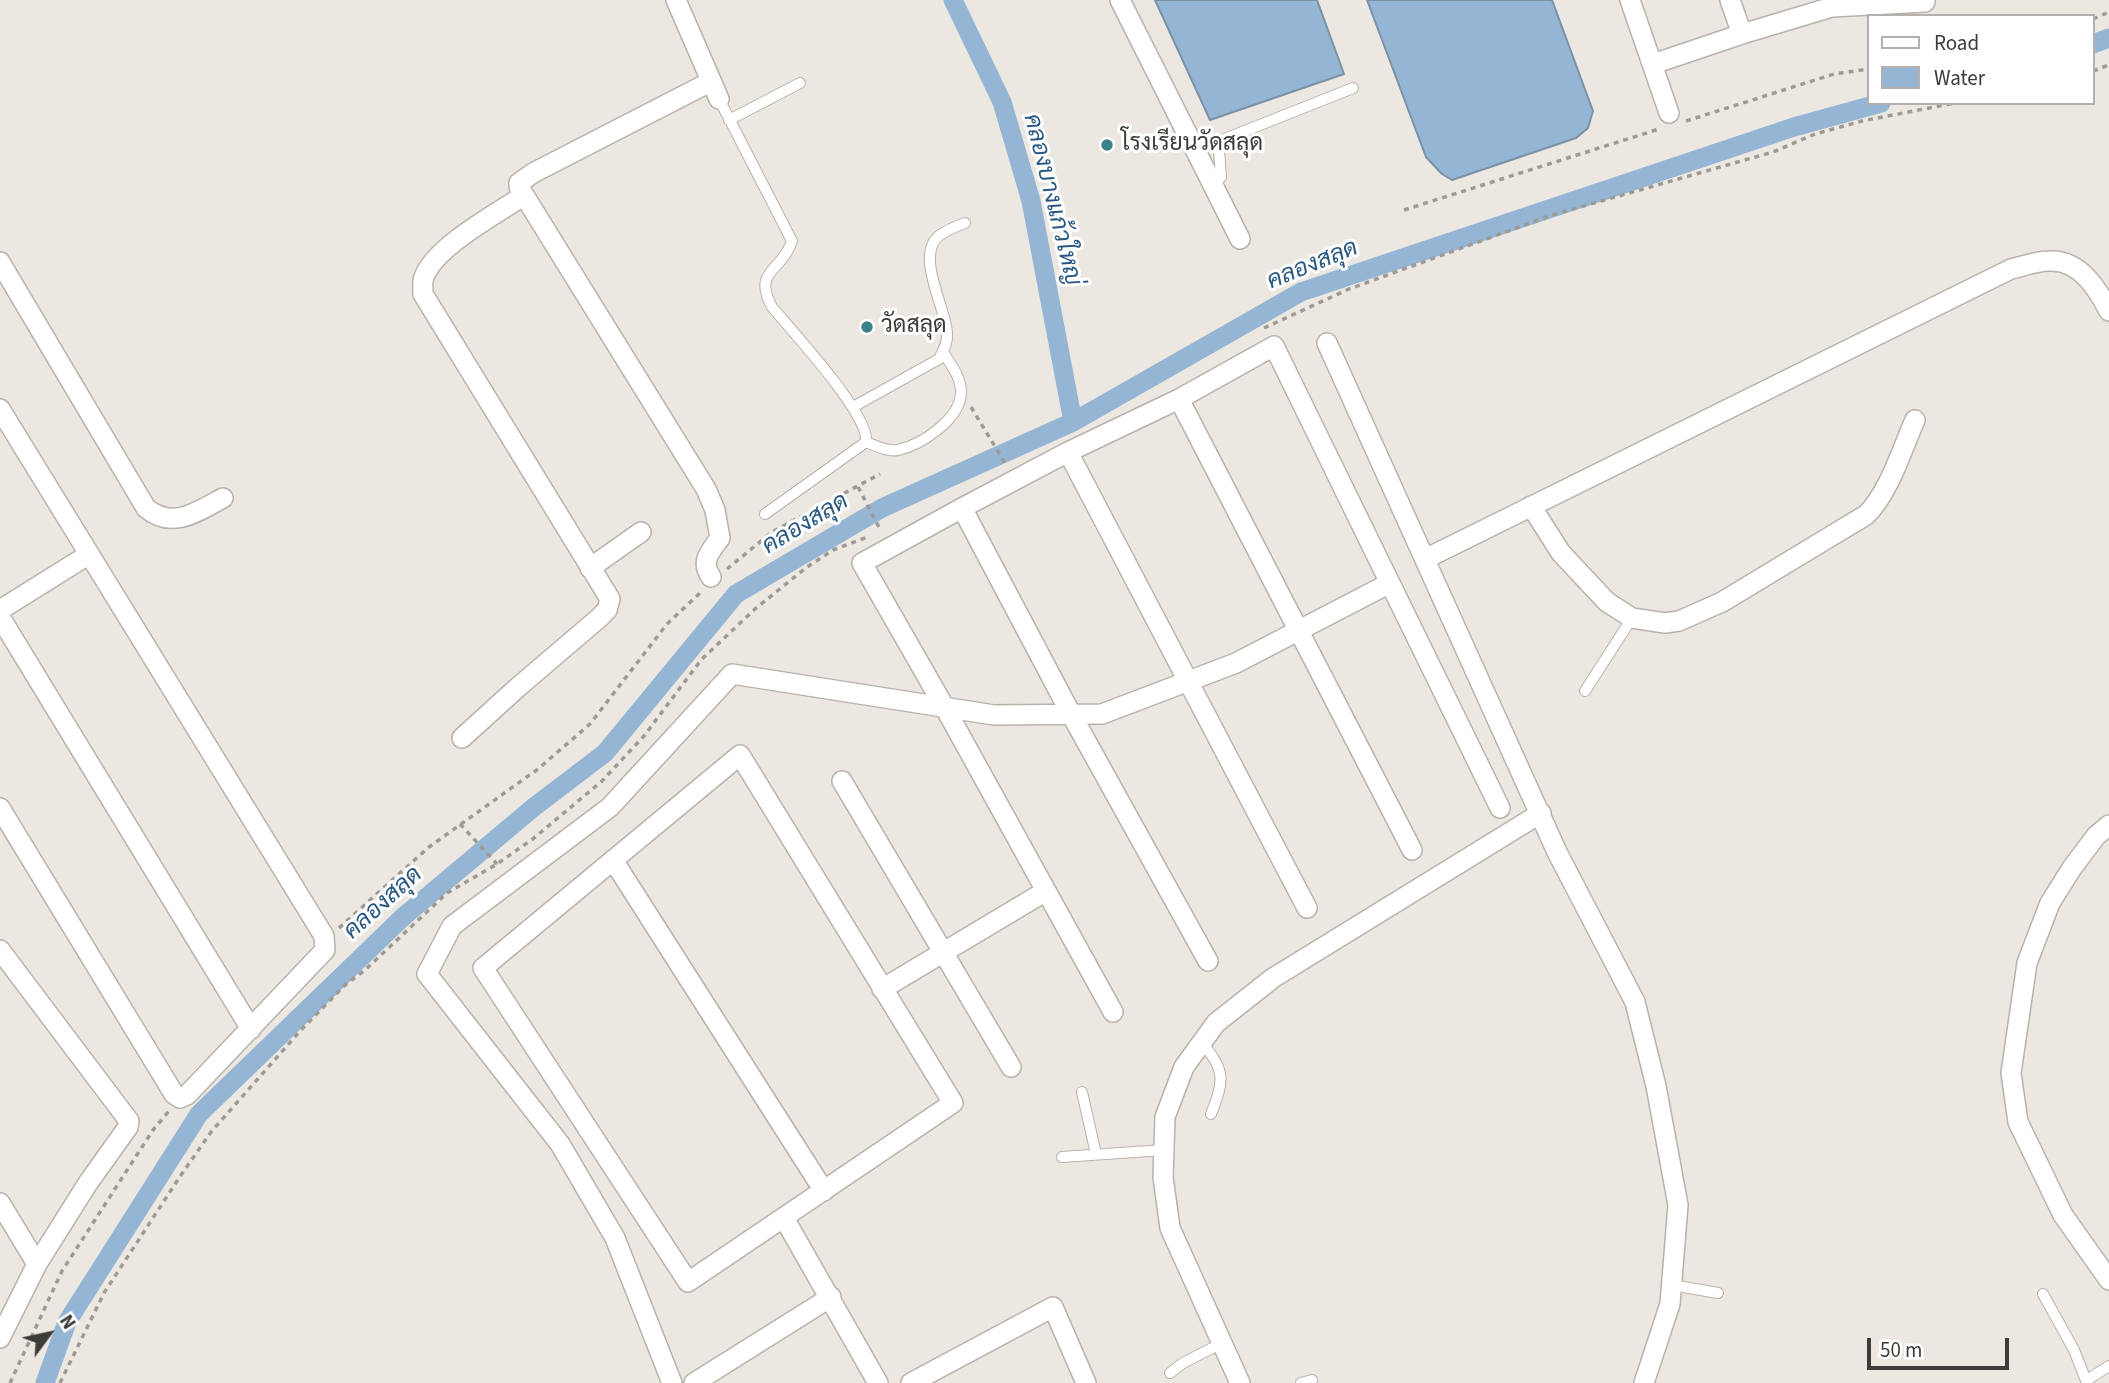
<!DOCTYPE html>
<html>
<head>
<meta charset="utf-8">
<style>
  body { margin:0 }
  #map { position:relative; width:2109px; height:1383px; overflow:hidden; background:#ece8e1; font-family:"Source Sans 3",sans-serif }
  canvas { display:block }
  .legend { position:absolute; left:1867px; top:14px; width:228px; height:91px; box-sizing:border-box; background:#fff; border:2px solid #b2b1b0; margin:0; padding:9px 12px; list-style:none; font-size:21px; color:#3e3c39 }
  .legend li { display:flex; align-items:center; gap:14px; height:35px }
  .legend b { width:35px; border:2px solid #b2b1b0 }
  .north { position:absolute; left:14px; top:1299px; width:70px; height:70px; -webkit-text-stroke:5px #fff; paint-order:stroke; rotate:57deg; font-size:19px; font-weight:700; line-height:28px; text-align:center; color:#3e3c39 }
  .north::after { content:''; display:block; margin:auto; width:24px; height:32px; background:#3e3c39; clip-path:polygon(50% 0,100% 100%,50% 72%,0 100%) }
  .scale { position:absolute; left:1867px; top:1338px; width:142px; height:32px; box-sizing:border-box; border:4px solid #3e3c39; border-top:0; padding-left:9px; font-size:21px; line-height:24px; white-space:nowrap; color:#3e3c39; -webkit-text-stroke:5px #fff; paint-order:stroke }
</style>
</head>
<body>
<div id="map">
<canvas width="2109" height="1383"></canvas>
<ul class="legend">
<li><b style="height:9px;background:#fff"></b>Road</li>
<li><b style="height:19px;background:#95b5d4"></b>Water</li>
</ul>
<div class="north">N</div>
<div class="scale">50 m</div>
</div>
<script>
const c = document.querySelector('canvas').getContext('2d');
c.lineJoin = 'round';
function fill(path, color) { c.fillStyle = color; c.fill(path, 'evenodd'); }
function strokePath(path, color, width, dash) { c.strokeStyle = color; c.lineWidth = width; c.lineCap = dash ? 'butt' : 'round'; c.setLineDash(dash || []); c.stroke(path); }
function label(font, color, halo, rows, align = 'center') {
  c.font = font + ' "Source Sans 3",Sarabun,sans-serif'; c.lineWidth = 6; c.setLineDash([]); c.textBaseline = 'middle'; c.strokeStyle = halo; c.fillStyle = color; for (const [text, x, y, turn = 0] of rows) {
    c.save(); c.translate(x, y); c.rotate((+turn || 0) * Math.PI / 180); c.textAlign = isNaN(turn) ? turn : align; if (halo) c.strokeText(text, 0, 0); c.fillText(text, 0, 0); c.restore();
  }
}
const water = new Path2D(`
  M1155,0H1317L1344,74L1210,120Z
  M1367,0H1552L1593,111L1588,128L1576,138L1452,180L1442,174L1426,157Z`);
fill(water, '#95b5d4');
strokePath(water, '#7b91a6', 2);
strokePath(new Path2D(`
  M953,0L1002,102L1031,201L1073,422
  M2093,44L2109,38
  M45,1383L67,1322L199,1114L403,917L534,807L605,753L736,594L882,508L1073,422L1301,292L1794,127L1881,103`), '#95b5d4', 19);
const service = new Path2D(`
  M719,99L792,241C782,272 752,270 772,307C792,331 870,415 866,442L765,514
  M729,120L800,83
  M1213,186L1221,177L1219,151L1222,140L1353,88
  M853,407L939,359C943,351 948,343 947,333C946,308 914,254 940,235C947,230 957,226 965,223
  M866,442C876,446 888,452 898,450C921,445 961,419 961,392C961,377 951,365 943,352
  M1585,691L1632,618
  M1202,1043C1226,1070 1224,1081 1211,1114
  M1082,1092L1096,1154
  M1062,1157L1164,1150
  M1672,1285L1718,1293
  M2043,1294L2074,1350L2087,1383
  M1170,1373L1183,1363L1222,1343
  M2087,1380L2109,1366
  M1301,1383L1312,1380`);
const minor = new Path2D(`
  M676,0L719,99
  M1120,0L1240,239
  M1630,0L1669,113
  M1730,0L1742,34
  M1653,64L1742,34L1832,7L1925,2
  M710,82L533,173L519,183V187L706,489L715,510L720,538C710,552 700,561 711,577
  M0,262L146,508C172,530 197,512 223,498
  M1327,343L1557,852L1635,1002L1656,1086L1678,1205L1670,1304L1644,1383
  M1179,399L1412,850
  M0,409L324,936L325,950L187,1095L180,1098L174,1094L0,808
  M1068,452L1307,908
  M1531,506L1561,553L1607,602L1632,618L1665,623L1679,621L1722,602L1866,515C1889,493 1902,449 1915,420
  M962,508L1071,714L1208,961
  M1425,559L2011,269C2024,266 2037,261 2049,261C2079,259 2097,288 2109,311
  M590,568L641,532
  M0,610L88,555
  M0,617L251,1029
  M462,738L517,688L599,618L607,610L610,599L423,294C423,288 422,282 424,277C435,247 496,214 523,196
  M740,755L953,1103L688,1282L483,968Z
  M842,781L1011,1067
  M2109,825L2096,836L2072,868L2050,903L2027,963L2011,1073L2018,1122L2063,1215L2109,1280
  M613,860L824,1191
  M0,950L129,1121L128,1127L88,1183L37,1264L0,1338
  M882,989L1046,891
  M1113,1012L945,708L862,563L962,508L1068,452L1179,399L1274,346L1500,808
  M0,1203L37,1264
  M784,1218L878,1383
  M672,1383L615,1238L560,1144L427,974L452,926L610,807L732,674L994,715L1102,714L1236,663L1390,583
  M694,1383L831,1297
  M911,1383L1053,1307L1086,1383
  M1240,1383L1170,1228L1163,1177L1165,1117L1184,1067L1216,1023L1273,978L1541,813`);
strokePath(service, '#b7b3ac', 12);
strokePath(minor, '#b7b3ac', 22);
strokePath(new Path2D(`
  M2093,19L2109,12
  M2093,71L2109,65
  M1686,121L1834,74L1869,69
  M1404,210L1659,129
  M1264,328L1349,289L1552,215L1773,152L1815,134L1862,121L1955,103
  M971,407L1005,463
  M858,487L881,531
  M727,569L772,532L880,474
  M460,824L497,864
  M339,928L429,847L538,769L590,724L667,624L700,593
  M10,1383L62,1271L153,1130L169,1111
  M60,1383L104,1293L179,1178L211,1132L301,1030L345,985L365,970L447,893L497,864L534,838L602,781L644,736L701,660L755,609L807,567L833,550L870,536`), '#9e9b96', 3.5, [5, 5]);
strokePath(service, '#fff', 10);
strokePath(minor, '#fff', 19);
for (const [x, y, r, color] of [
  [1107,145,7,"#3b8486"],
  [867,327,7,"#3b8486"]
]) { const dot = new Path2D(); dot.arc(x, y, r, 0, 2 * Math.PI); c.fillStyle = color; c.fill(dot); strokePath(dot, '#fff', 2.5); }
label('23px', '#3e3c39', '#fff', [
  ["โรงเรียนวัดสลุด",1121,145],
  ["วัดสลุด",881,327]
], 'left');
label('italic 24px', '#295883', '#fff', [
  ["คลองบางแก้วใหญ่",1051,200,76],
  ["คลองสลุด",1313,266,-22],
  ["คลองสลุด",806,525,-31],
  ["คลองสลุด",384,904,-42]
]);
</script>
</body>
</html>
